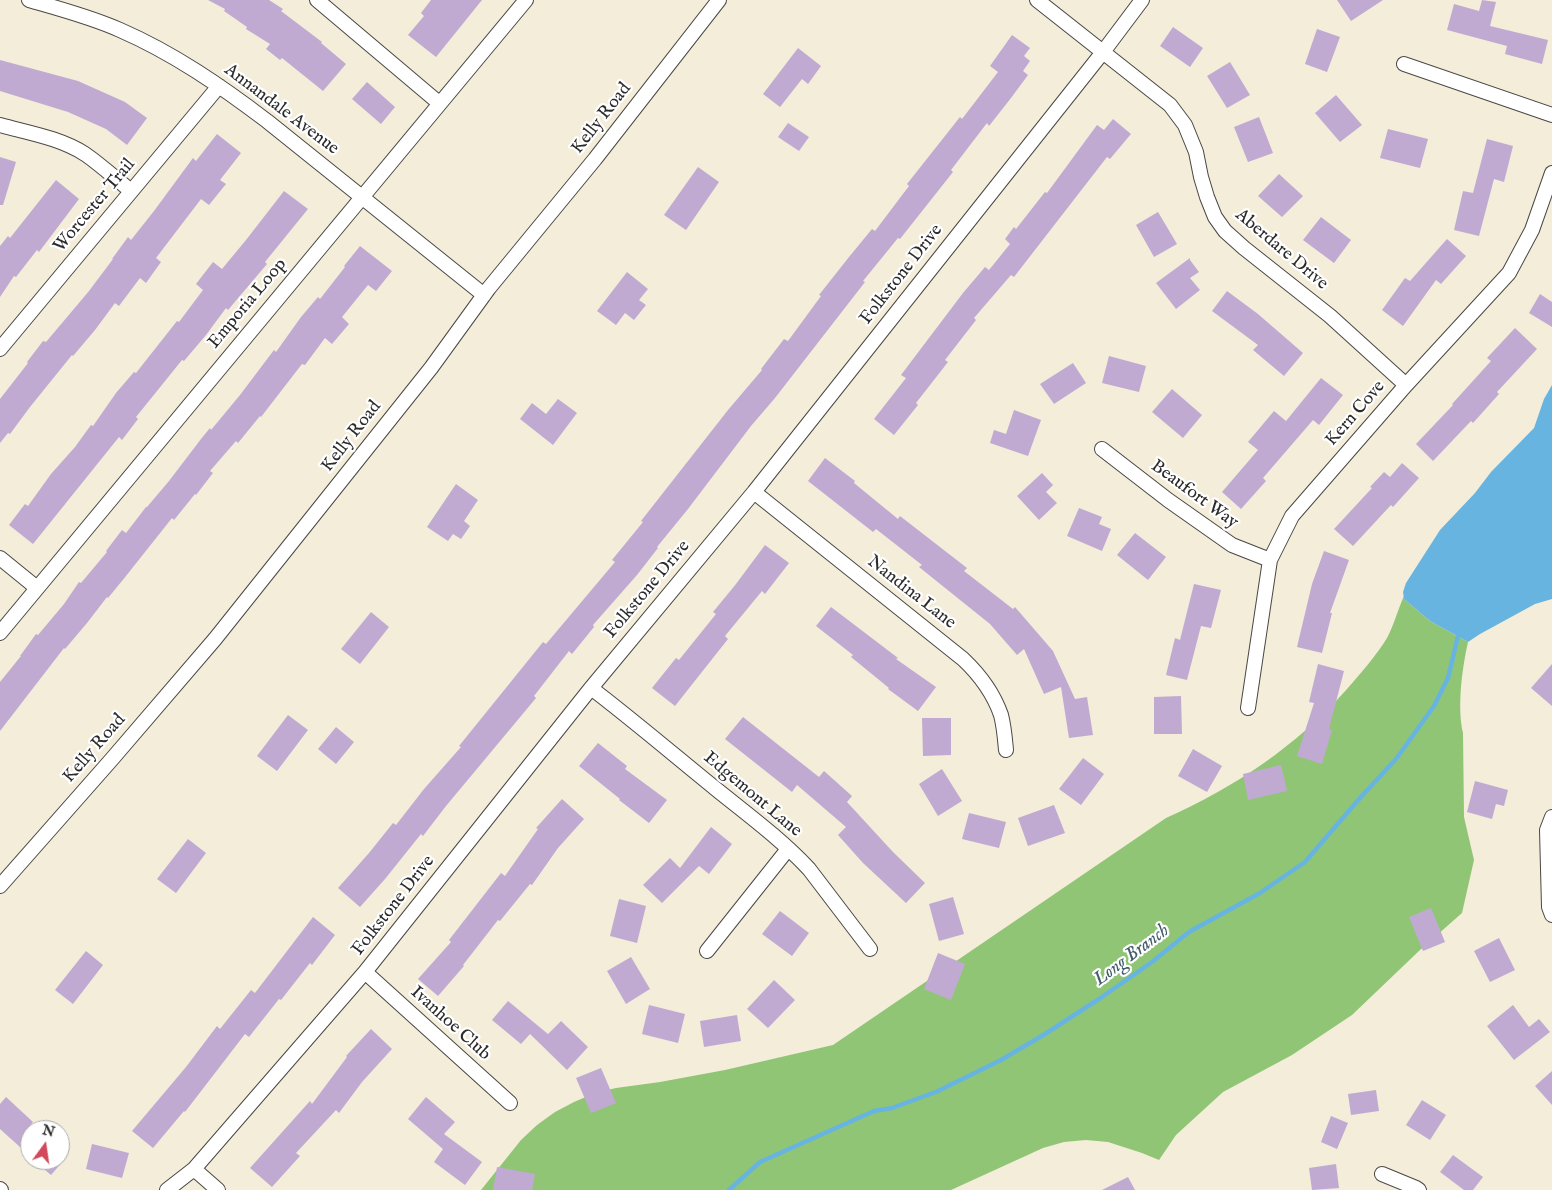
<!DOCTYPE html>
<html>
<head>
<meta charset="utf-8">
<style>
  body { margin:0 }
  #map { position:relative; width:1552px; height:1190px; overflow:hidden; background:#f3edda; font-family:"IM FELL English",serif }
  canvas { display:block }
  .north { position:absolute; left:20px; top:1120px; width:50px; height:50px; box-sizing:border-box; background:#fff; border:1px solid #aaa; border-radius:50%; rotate:14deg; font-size:14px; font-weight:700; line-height:20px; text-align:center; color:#2b2b2b }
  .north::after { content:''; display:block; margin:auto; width:18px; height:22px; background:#d1495b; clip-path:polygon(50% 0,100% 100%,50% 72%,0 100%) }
</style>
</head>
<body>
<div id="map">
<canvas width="1552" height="1190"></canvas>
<div class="north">N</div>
</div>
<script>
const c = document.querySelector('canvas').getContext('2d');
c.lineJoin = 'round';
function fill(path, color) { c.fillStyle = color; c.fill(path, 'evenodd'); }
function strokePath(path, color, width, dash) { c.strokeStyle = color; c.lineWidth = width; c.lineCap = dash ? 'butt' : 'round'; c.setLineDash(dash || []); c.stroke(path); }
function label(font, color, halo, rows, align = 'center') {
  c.font = font + ' "IM FELL English",serif'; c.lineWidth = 4.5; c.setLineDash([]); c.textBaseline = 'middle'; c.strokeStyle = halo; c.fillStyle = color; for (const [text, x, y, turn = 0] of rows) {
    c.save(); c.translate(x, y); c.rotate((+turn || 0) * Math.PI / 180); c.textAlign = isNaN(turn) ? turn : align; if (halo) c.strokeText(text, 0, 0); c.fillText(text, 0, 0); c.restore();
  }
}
fill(new Path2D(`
  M1404,596V599L1430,621L1468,642C1462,669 1457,707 1463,733L1464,817L1474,860L1462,913L1420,950L1352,1015L1292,1055L1223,1092L1176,1135L1159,1160L1142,1153L1108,1142L1086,1140L1064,1142L1043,1148L951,1190H481L521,1140L537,1125L555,1112L574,1102L595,1093L616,1088L660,1082L725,1070L833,1045L1166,818C1237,786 1295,747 1347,689C1361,673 1376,656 1387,638C1394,625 1398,609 1404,596Z`), '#91c576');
fill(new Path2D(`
  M1552,385V599L1535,604L1480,634L1468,642L1430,621L1404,599L1403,592L1406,583L1440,530L1475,493L1491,472L1534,428L1544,399Z`), '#67b4e0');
strokePath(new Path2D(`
  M729,1190L760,1162L874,1111L892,1108L936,1092L1001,1060L1045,1034L1099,999L1152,962L1189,932L1260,893L1305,862L1360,798L1396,759L1434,706L1448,678L1458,636`), '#67b4e0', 4.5);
fill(new Path2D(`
  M208,0H269L283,9L281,11L322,42L321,43L346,64L323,91L282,58L280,60L266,49L270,44L246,29L247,27L224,11L225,9Z
  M431,0H482L436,57L408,35L424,16L421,13Z
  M1337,0H1383L1351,21Z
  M1482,0L1496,2L1490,26L1548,40L1542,64L1505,54L1507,46L1447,30L1454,4L1479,11Z
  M1173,27L1203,48L1190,67L1160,46Z
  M1317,29L1340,37L1327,72L1305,64Z
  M1012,35L1030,48L1024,56L1030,61L1023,71L1028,75L1011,98L989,126L987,123L951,170L953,172L900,239L898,238L863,281L865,282L775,398L751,426L688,509L657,547L658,548L637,575L593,625L594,627L572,654L569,651L534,696L536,698L446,806L423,836L421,834L385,879L360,907L338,888L369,853L393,823L396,825L424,789L461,747L459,746L543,642L546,644L615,562L612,560L643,522L641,521L728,410L762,370L761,369L784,339L788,341L821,296L819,295L849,257L872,229L875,231L909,186L907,184L960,117L962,119L998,72L990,66Z
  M798,48L821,66L808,84L802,79L780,107L763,94Z
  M0,60L78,81L125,102L147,118L127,145L106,129L68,112L0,91Z
  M1230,62L1250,95L1227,108L1207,76Z
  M367,82L395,107L381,124L352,99Z
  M1336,95L1362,125L1340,142L1315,113Z
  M1259,117L1273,153L1248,162L1234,127Z
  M1113,119L1131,134L1110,159L1107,157L1014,277L1011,275L974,318L976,320L945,360L948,362L916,403L918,405L894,435L874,419L906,378L901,375L963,293L985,267L989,270L1010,244L1005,239L1014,227L1016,229L1045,192L1047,193L1097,125L1104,130Z
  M788,123L809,137L799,151L778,137Z
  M1388,129L1428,139L1420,168L1380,158Z
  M217,134L241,153L220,180L226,184L209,205L201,199L156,258L161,262L146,283L140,278L119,306L115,303L95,330L73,356L72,355L30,407L10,434L8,433L0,443V399L28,363L27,362L43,341L46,342L89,291L113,259H112L128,237L131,240L154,211L193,158L196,161Z
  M1487,139L1513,146L1504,182L1494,179L1479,236L1454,230L1463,191L1473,193Z
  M0,157L16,162L3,205H0Z
  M698,167L719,182L686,230L664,215Z
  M1279,174L1303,196L1282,217L1258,196Z
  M56,180L79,199L39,252L37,250L16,277L14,276L0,297V246L8,236L10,238Z
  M284,191L308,209L265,262L267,264L228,310L226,308L206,335L184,361L182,360L136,417L138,419L122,440L119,437L33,544L9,525L25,504L28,506L51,474L75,447L91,425L93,426L116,393L134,372L136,373L177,321L179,322L203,290L196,284L213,262L222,269L246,240Z
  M1158,212L1177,244L1154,257L1136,225Z
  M1321,217L1351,240L1334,263L1303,240Z
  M1447,239L1466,256L1441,284L1436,280L1403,326L1382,310L1405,278L1410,281Z
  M360,246L392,271L376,291L368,285L342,317L349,324L332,344L325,338L305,365L302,364L261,417L260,416L238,443L236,441L210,471L213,473L196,495L195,494L174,520L172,518L126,576L108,598L107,597L87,623L65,649L64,648L0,731V682L21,656H20L36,634L38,635L64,604L79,582L81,583L107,552L106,551L122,530L126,533L146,507H147L169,481L201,439L210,428L211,430L240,395L274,350L276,352L301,317L318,297L320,299L345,267L344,266Z
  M1190,258V260L1199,272L1190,278L1200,290L1176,309L1156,283Z
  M627,272L648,289L639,300L646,305L634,320L625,313L616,325L597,311Z
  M1227,291L1258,314L1303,353L1284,376L1253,350L1258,345L1212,311Z
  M1540,294L1552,302V327L1529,313Z
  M1515,328L1537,349L1497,392L1499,394L1473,423L1471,421L1433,461L1416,444L1453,405L1452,404L1491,361L1487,358Z
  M1109,356L1146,366L1139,392L1102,383Z
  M1073,363L1086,383L1054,404L1040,384Z
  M1321,378L1343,395L1319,425L1313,420L1263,478L1266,481L1241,509L1222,492L1258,450L1248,442L1274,411L1286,421Z
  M1172,389L1202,415L1183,438L1152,412Z
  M558,399L577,413L553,445L520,419L532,403L546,414Z
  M1014,410L1041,420L1028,456L990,443L994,430L1006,434Z
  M825,458L855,481L854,483L898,519L900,516L967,568L964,571L1013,609L1015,607L1053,651L1075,699L1087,697L1093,735L1069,738L1061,687L1044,694L1024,649L1017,655L990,624L919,567L922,565L876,529L873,532L808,481Z
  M1402,463L1419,478L1393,507L1391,505L1353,546L1334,529L1372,488L1370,487L1384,472L1390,477Z
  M1042,473L1053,485L1046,492L1057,503L1039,520L1017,496Z
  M456,484L478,500L464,521L470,526L461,539L453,534L448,541L427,527Z
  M1079,508L1102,517L1099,524L1111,529L1102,551L1067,536Z
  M1135,533L1166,557L1148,580L1117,555Z
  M765,545L789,563L765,594L762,591L725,636L728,639L675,706L652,688L676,658L679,660L716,614L713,612L736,584Z
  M1324,551L1349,560L1330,613H1332L1322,653L1297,647L1312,584Z
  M1194,584L1221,590L1211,628L1201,626L1187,680L1166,675L1175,638L1180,640Z
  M831,607L898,658L896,659L936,687L918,711L888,689L889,688L851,657L853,655L816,626Z
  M371,612L389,627L360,664L341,649Z
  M1318,664L1344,671L1329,729L1332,730L1322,764L1297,756L1314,703L1309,702Z
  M1552,664V706L1531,688Z
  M1181,696L1182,734H1154V697Z
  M288,715L308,730L277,771L257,756Z
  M743,717L819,777L824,771L852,796L847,802L893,852L925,883L906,903L863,863L838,835L846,827L797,785L792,792L725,739Z
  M922,718H951V755L923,756Z
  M336,727L354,742L336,764L318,749Z
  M598,743L627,766L625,769L667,800L649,823L619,800L620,799L579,766Z
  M1193,749L1222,766L1207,792L1178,776Z
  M1083,758L1104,774L1081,805L1059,789Z
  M1281,765L1287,791L1248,800L1243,774Z
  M942,769L962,801L938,816L919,784Z
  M1475,781L1508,790L1504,806L1496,804L1492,819L1467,812Z
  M562,799L584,819L558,848L532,885L530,884L500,921L498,920L463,965L464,966L438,996L418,979L451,942L449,940L501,873L505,876L538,829L536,828Z
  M1054,805L1065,833L1028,846L1018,818Z
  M969,813L1006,822L999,848L962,839Z
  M711,827L732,844L709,874L699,866L662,903L643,885L670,858L680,868Z
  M188,839L206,853L176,893L157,879Z
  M953,897L964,934L939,941L929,904Z
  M619,899L646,906L637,943L610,936Z
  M1431,908L1445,942L1423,951L1409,917Z
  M780,911L809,933L792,956L762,934Z
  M313,917L335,935L312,965L310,963L281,1000L279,999L249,1037L245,1034L185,1112L184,1111L153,1148L132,1131L186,1067L217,1026L220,1029L251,990L255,993Z
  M1499,938L1515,970L1490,982L1474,951Z
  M86,951L103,965L73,1004L55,990Z
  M938,953L965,964L951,1000L924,989Z
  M631,957L650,989L626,1004L607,971Z
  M774,980L795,1000L768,1028L747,1009Z
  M508,1001L548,1034L561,1021L588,1047L567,1070L530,1034L521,1044L492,1020Z
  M649,1005L685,1014L678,1043L642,1034Z
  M1513,1005L1529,1027L1539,1019L1550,1032L1514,1060L1487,1026Z
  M737,1015L741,1041L704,1047L700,1021Z
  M371,1029L392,1049L362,1082L339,1113L336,1110L296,1153L300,1156L272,1187L250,1168L310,1101L312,1104L347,1057L346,1056Z
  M601,1068L616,1103L591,1113L576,1078Z
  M1552,1071V1105L1535,1086Z
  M1376,1090L1379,1111L1351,1115L1348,1094Z
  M6,1097L33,1122L30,1126V1156L0,1129V1104Z
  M426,1097L455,1122L444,1134L482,1162L465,1185L434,1162L443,1149L408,1119Z
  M1422,1100L1446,1115L1430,1140L1406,1125Z
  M1331,1116L1348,1123L1337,1149L1321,1142Z
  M92,1144L129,1153L122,1178L86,1169Z
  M1453,1155L1483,1177L1473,1190H1464L1440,1172Z
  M33,1160H64L51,1175Z
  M1336,1164L1339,1188L1312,1190L1309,1168Z
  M497,1167L535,1174L532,1190H493Z
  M1128,1177L1135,1190H1102Z`), '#c0aad2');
const minor = new Path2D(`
  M29,0C60,9 91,17 120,30C173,53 221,86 267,121L484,295
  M317,0L439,103
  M1037,0L1170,105L1185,125L1196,152L1201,177L1207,197L1215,217L1225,231L1244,248L1330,316L1406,385
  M1404,64L1552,115
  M0,125C29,133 60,138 85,154C101,165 116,179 131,191
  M0,349L219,86
  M1102,449L1168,500L1232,545L1270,560
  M754,492L963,659C980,675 993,692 1001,715C1004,726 1005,739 1006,750
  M0,558L37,588
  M0,633L526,0
  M591,688C633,720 674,755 716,789C747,814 781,839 809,869L870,949
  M1248,708L1270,560L1292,516L1406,385L1509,273L1532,230L1552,173
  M1552,817L1547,830L1549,907L1552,915
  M0,886L112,759L215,639L431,368L489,288L595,159L719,0
  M707,951L788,849
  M365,972L510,1103
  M194,1169L218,1190
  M1382,1174L1416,1188L1419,1190
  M0,1189L1,1190
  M167,1190L194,1169L365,972L591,688L754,492L1103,52L1142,0`);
strokePath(minor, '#494845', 16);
strokePath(minor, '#fff', 14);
label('18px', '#2b2b2b', '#fff', [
  ["Annandale Avenue",281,110,37],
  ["Kelly Road",602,119,-52],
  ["Worcester Trail",95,206,-50],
  ["Aberdare Drive",1281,250,40],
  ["Folkstone Drive",902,275,-52],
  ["Emporia Loop",248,304,-50],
  ["Kern Cove",1356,414,-49],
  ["Kelly Road",352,437,-52],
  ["Beaufort Way",1194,495,36],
  ["Folkstone Drive",648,590,-50],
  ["Nandina Lane",911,593,38],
  ["Kelly Road",95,749,-49],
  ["Edgemont Lane",752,795,40],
  ["Folkstone Drive",394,906,-52],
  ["Ivanhoe Club",450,1024,42]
]);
label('italic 19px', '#405b6a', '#fff', [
  ["Long Branch",1132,956,-37]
]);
</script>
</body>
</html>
